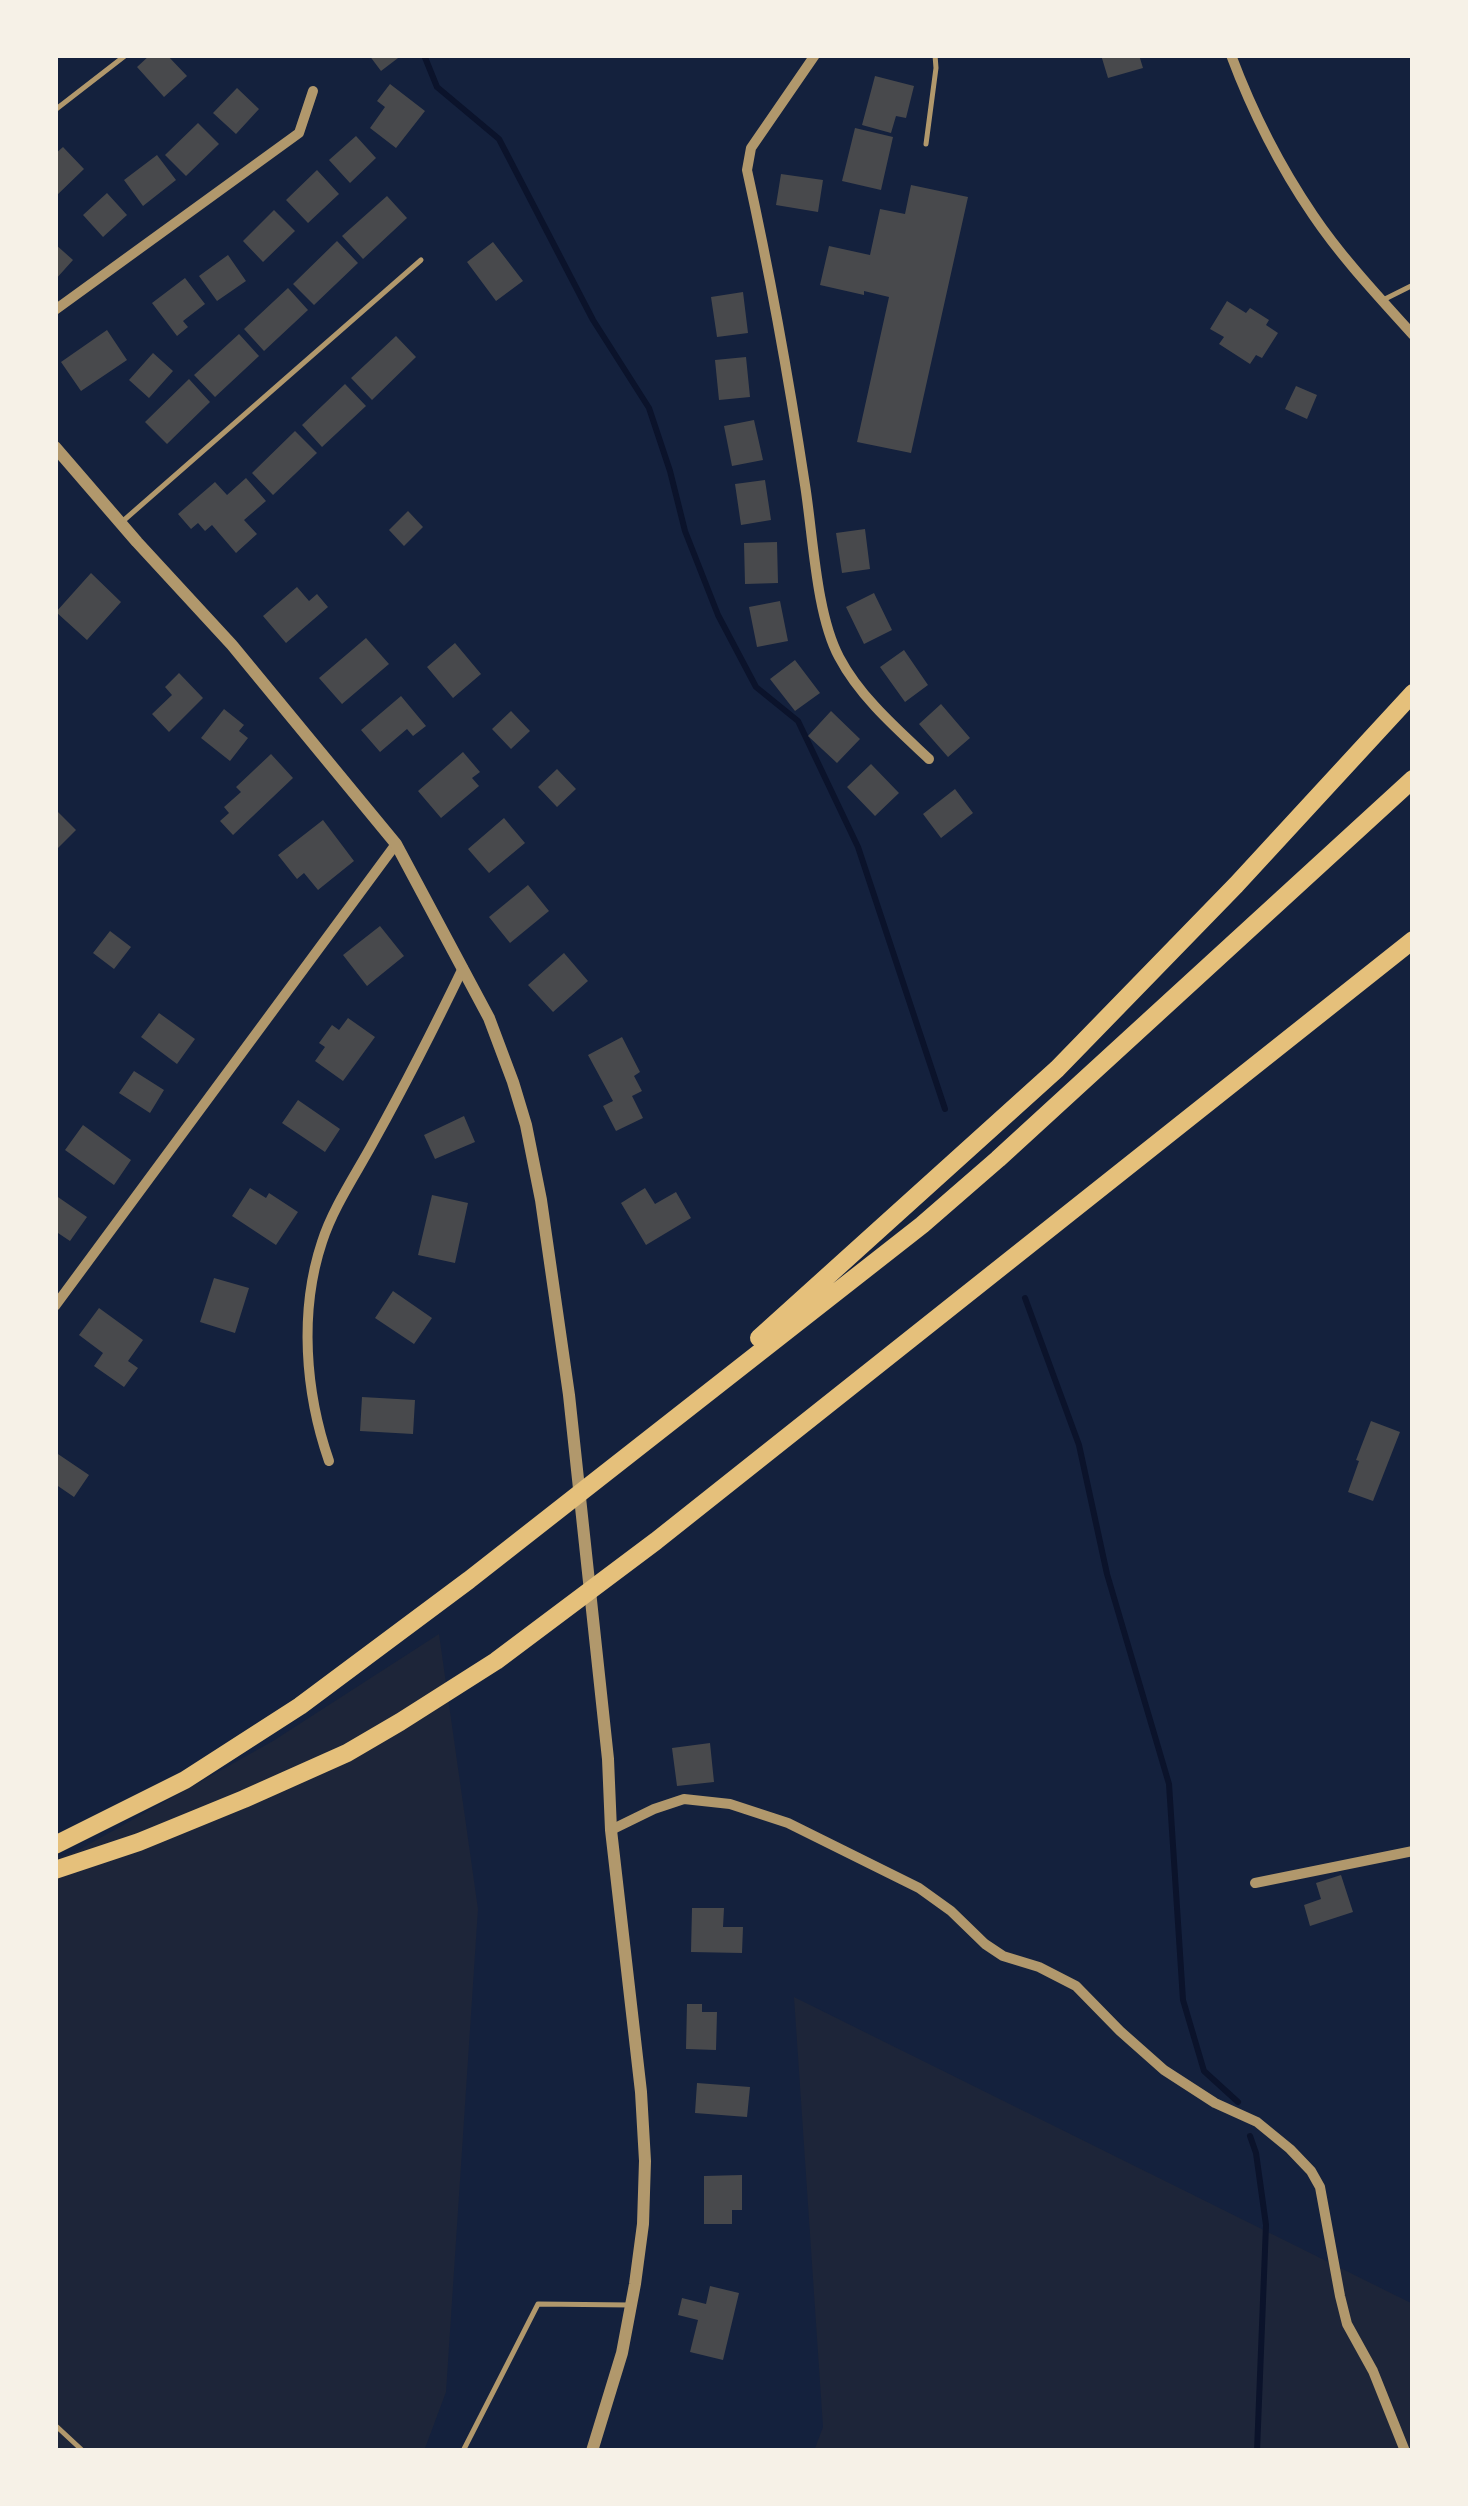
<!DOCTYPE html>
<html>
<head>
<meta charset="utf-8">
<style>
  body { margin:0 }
  #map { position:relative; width:1468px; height:2506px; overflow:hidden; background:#14213d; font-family:"Source Serif 4",serif }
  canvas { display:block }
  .frame { position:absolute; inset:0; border:58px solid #f6f1e7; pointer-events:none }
</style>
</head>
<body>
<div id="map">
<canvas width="1468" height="2506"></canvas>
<div class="frame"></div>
</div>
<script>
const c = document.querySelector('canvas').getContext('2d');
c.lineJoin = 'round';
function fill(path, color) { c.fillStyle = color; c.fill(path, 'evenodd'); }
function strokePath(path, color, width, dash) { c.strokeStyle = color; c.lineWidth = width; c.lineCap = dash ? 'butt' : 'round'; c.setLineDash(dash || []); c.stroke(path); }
fill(new Path2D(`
  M439,1634L478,1909L446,2392L424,2451H55V1858L75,1852L273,1741Z
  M794,1997L1413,2304V2451H814L823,2427Z`), '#1d2539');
strokePath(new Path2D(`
  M424,55L437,87L499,139L593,320L649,408L670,471L685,531L718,615L756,687L798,721L858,847L945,1109
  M1025,1298L1079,1445L1107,1574L1169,1784L1183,2000L1204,2071L1238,2102
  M1250,2136L1256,2153L1266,2225L1257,2451`), '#0b132b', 6);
fill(new Path2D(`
  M150,55H167L187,76L164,97L137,67Z
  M369,55H402L381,71Z
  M1101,55H1139L1143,68L1108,78Z
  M875,76L914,86L906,118L896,116L891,133L862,125Z
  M390,84L425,111L396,148L370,128L385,107L377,101Z
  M237,88L259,109L236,134L213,113Z
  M198,123L219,144L186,176L165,155Z
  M855,128L893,137L881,190L842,181Z
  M356,136L376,158L350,183L329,160Z
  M63,147L84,169L55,197V154Z
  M157,155L176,180L143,206L124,180Z
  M317,170L339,194L308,223L286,200Z
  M781,174L823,180L818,212L776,205Z
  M911,185L968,197L911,453L857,442L889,297L864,291V295L820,285L829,246L870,255L880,209L905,214Z
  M107,193L127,215L103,237L83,215Z
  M387,196L407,218L363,259L342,236Z
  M274,210L295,231L263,262L243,241Z
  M337,241L358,263L314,305L293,284Z
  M493,242L523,281L496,301L467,262Z
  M55,244L73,260L55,280Z
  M228,255L246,281L217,301L199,276Z
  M185,278L205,304L183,321L188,327L177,336L152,303Z
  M288,288L308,310L264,351L244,329Z
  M743,292L748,333L717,337L711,297Z
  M1227,301L1246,313L1250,308L1269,320L1266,325L1278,333L1262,358L1256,355L1250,364L1219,344L1224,337L1210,329Z
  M107,330L127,360L81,391L61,362Z
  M239,334L259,356L215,397L194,375Z
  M396,336L416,357L372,400L351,378Z
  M153,353L173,371L149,398L129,380Z
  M746,357L750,397L719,400L715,360Z
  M189,379L210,402L167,444L145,422Z
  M345,384L366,406L322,447L302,425Z
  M1296,386L1317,395L1307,419L1285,409Z
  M754,420L763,460L732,466L724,426Z
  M295,431L317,453L273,495L252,473Z
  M246,478L266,501L244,520L257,534L236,553L212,525L205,531L198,523L191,529L178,514L215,482L227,495Z
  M765,480L771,520L741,525L735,484Z
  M408,511L423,527L404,546L389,530Z
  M865,529L870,569L842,573L836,533Z
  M777,542L778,583L745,584L744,543Z
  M91,573L121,602L87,640L56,612Z
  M297,587L309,601L317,594L328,607L286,643L263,616Z
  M874,593L892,630L864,644L846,607Z
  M780,601L788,641L757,647L749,607Z
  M366,638L389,664L342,704L319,678Z
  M455,643L481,674L453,698L427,667Z
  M904,650L928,685L905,702L880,667Z
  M795,660L820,693L795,711L770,679Z
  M179,673L203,698L169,732L152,714L172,695L165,687Z
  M401,696L426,726L413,736L407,729L380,752L361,730Z
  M941,704L970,738L948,757L919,724Z
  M224,709L244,725L239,731L248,738L230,761L201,738Z
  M511,711L530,731L511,749L492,729Z
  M831,711L860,739L837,763L808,736Z
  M463,752L480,772L472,778L479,786L441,818L418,791Z
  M271,754L293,778L233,835L220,821L229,813L224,807L241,792L236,787Z
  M871,764L899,793L875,816L847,787Z
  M557,769L576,789L557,807L538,787Z
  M955,789L973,813L941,838L923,814Z
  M55,809L76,830L57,849L55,847Z
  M504,818L525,843L489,873L468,849Z
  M323,820L354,861L318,890L304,873L297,879L278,855Z
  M528,885L549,911L510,943L489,917Z
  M380,926L404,956L367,986L343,955Z
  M110,931L131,947L114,969L93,953Z
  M564,953L588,981L553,1012L528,985Z
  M159,1013L195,1039L177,1064L141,1037Z
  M348,1018L375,1037L343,1081L315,1061L325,1047L319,1043L332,1025L339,1030Z
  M622,1037L640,1072L634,1076L642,1091L632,1096L643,1118L616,1131L603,1106L613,1101L588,1055Z
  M134,1071L164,1090L150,1113L119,1093Z
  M298,1100L340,1129L325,1152L282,1123Z
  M464,1116L475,1142L435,1159L424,1135Z
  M83,1125L131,1160L114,1185L65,1150Z
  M250,1188L266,1198L269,1193L298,1212L276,1245L232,1216Z
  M645,1188L655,1204L676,1192L691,1218L646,1245L621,1203Z
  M55,1195L87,1217L70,1241L55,1231Z
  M432,1195L468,1203L455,1263L418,1255Z
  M214,1278L249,1288L235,1333L200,1322Z
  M393,1291L432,1318L414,1344L375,1318Z
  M99,1308L143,1340L128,1361L138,1368L124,1387L94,1366L103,1353L79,1335Z
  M362,1397L415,1400L413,1434L360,1431Z
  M1371,1421L1400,1432L1373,1501L1348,1492L1359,1461L1356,1460Z
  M55,1452L89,1475L74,1497L55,1484Z
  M710,1743L714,1782L677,1786L672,1748Z
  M1341,1875L1353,1912L1310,1926L1304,1905L1321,1899L1316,1883Z
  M692,1908H724L723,1927H743L742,1953L691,1952Z
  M687,2004H702V2012H717L716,2050L686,2049Z
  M697,2083L750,2087L747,2117L695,2113Z
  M742,2175V2210H732V2224H704V2176Z
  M710,2286L739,2293L723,2360L690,2352L698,2320L678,2315L682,2298L706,2304Z`), '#48494c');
strokePath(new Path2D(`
  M55,110L126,55
  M926,144L936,68L935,55
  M1385,299L1413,285
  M123,521L421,260
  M55,2425L83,2451
  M353,2451H373
  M463,2451L538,2304L630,2305`), '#b1986c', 5);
strokePath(new Path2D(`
  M815,55L751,148L747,170C770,274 789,380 805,485C813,535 816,614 839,657C860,697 897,729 929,759
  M1231,55C1252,111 1279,165 1313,215C1342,258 1378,296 1413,335
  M55,310L299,133L313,91
  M55,1306L396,844
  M329,1461C305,1392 299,1311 322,1242C333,1207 358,1171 375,1139C406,1083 435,1026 463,968
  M611,1830L654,1809L684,1799L730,1804L788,1823L919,1888L951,1911L985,1944L1003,1956L1039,1967L1076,1986L1120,2031L1164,2070L1215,2103L1257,2122L1290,2149L1311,2171L1320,2187L1340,2296L1347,2324L1373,2371L1405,2451
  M1255,1883L1413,1851`), '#b1986c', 10);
strokePath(new Path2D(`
  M55,447L137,542L232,645L396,844L489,1018L513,1082L526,1125L541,1200L569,1395L608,1759L611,1830L641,2092L645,2161L643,2224L635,2284L622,2353L592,2451`), '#b1986c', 12);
strokePath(new Path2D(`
  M759,1338L1057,1069L1236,885L1413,693
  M55,1845L185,1780L300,1706L469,1580L922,1225L998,1159L1413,779
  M55,1870L139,1842L244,1799L347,1753L400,1722L496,1661L656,1541L1413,940`), '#e5c07b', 18);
</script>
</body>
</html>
